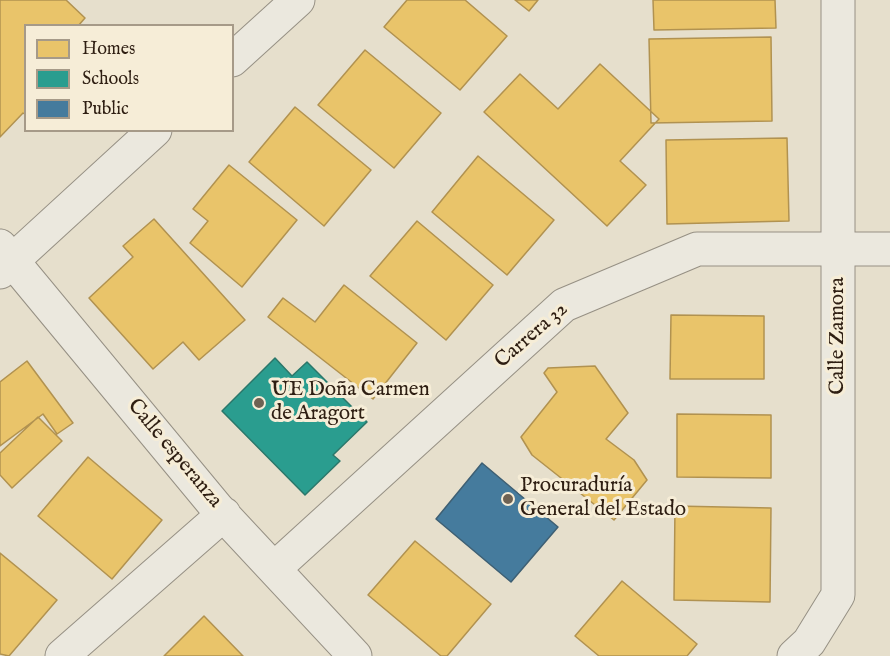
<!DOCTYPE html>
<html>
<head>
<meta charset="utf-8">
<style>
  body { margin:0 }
  #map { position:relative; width:890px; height:656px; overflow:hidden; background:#e6dfcc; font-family:"IM FELL English",serif }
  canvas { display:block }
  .legend { position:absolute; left:24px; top:24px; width:210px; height:108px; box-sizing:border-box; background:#f6edd7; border:2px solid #a69a88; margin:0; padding:8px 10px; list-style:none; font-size:18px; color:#2e1e12 }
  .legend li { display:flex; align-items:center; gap:12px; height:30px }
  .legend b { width:30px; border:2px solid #a69a88 }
</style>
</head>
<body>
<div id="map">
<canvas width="890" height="656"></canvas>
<ul class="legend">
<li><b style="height:16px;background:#e9c46a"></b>Homes</li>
<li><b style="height:16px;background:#2a9d8f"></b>Schools</li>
<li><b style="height:16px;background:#457b9d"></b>Public</li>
</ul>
</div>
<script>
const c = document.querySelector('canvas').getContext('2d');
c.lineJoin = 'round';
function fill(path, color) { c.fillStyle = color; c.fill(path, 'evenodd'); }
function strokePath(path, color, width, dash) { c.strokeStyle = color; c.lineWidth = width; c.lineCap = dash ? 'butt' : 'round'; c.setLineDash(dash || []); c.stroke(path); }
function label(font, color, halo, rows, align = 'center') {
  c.font = font + ' "IM FELL English",serif'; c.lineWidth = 6; c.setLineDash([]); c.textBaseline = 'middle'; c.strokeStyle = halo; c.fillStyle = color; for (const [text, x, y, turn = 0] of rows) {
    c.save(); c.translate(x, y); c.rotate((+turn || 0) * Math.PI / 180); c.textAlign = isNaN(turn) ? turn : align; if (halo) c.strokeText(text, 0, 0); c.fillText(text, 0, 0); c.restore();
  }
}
const homes = new Path2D(`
  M0,0H66L85,18L78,26H26V115L23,113L0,137Z
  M407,0H465L507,36L460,90L384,27Z
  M515,0H538L529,11Z
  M653,0H775L776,28L654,30Z
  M771,37L772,121L651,123L649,39Z
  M365,50L441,113L394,168L318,105Z
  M600,64L659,119L620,161L646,185L607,226L484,112L520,74L558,109Z
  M295,107L371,170L324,226L249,162Z
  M787,138L789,221L667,224L666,140Z
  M478,156L554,220L507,275L432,212Z
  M229,165L297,220L242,287L190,243L208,221L193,209Z
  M154,219L245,320L199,360L183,342L153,369L89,298L133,257L123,246Z
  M417,221L493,285L446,340L370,276Z
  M344,285L417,343L373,399L268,317L283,298L315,322Z
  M671,315L764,316V379H670Z
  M27,361L73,423L57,434L43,414L0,446V382Z
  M595,366L628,413L606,439L634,460L647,480L614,520L532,455L521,437L557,392L544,373L548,368Z
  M677,414L771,415V478L677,477Z
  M38,417L62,441L12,488L0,475V453Z
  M88,457L162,520L112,579L38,516Z
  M675,506L771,508L770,602L674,600Z
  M415,541L491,604L447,656H441L368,595Z
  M0,553L57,600L9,656L0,654Z
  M622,581L697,644L687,656H599L575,636Z
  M204,616L243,656H164Z`);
fill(homes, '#e9c46a');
strokePath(homes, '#b19250', 1.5);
const schools = new Path2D(`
  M275,358L292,376L307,362L367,422L333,455L340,461L305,495L222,411Z`);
fill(schools, '#2a9d8f');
strokePath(schools, '#2b776a', 1.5);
const public = new Path2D(`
  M482,463L558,527L511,582L436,519Z`);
fill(public, '#457b9d');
strokePath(public, '#3e5f73', 1.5);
const street = new Path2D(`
  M232,60L298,0
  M0,246L217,508L355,656
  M0,272L155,130
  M275,568L564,305L697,249H890
  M62,656L224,514
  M794,656L809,642L838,595V0`);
strokePath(street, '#969084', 35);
strokePath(street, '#ebe8de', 33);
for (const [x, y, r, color] of [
  [259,403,6,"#6e6253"],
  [508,499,6,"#6e6253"]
]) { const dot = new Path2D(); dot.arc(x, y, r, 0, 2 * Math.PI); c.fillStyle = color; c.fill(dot); strokePath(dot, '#f6edd7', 2); }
label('21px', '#2e1e12', '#f6edd7', [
  ["Carrera 32",532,336,-41],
  ["Calle Zamora",839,336,-90],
  ["Calle esperanza",174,454,50]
]);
label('21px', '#2e1e12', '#f6edd7', [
  ["UE Doña Carmen",271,391],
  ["de Aragort",271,415],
  ["Procuraduría",520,487],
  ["General del Estado",520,511]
], 'left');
</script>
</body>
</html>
